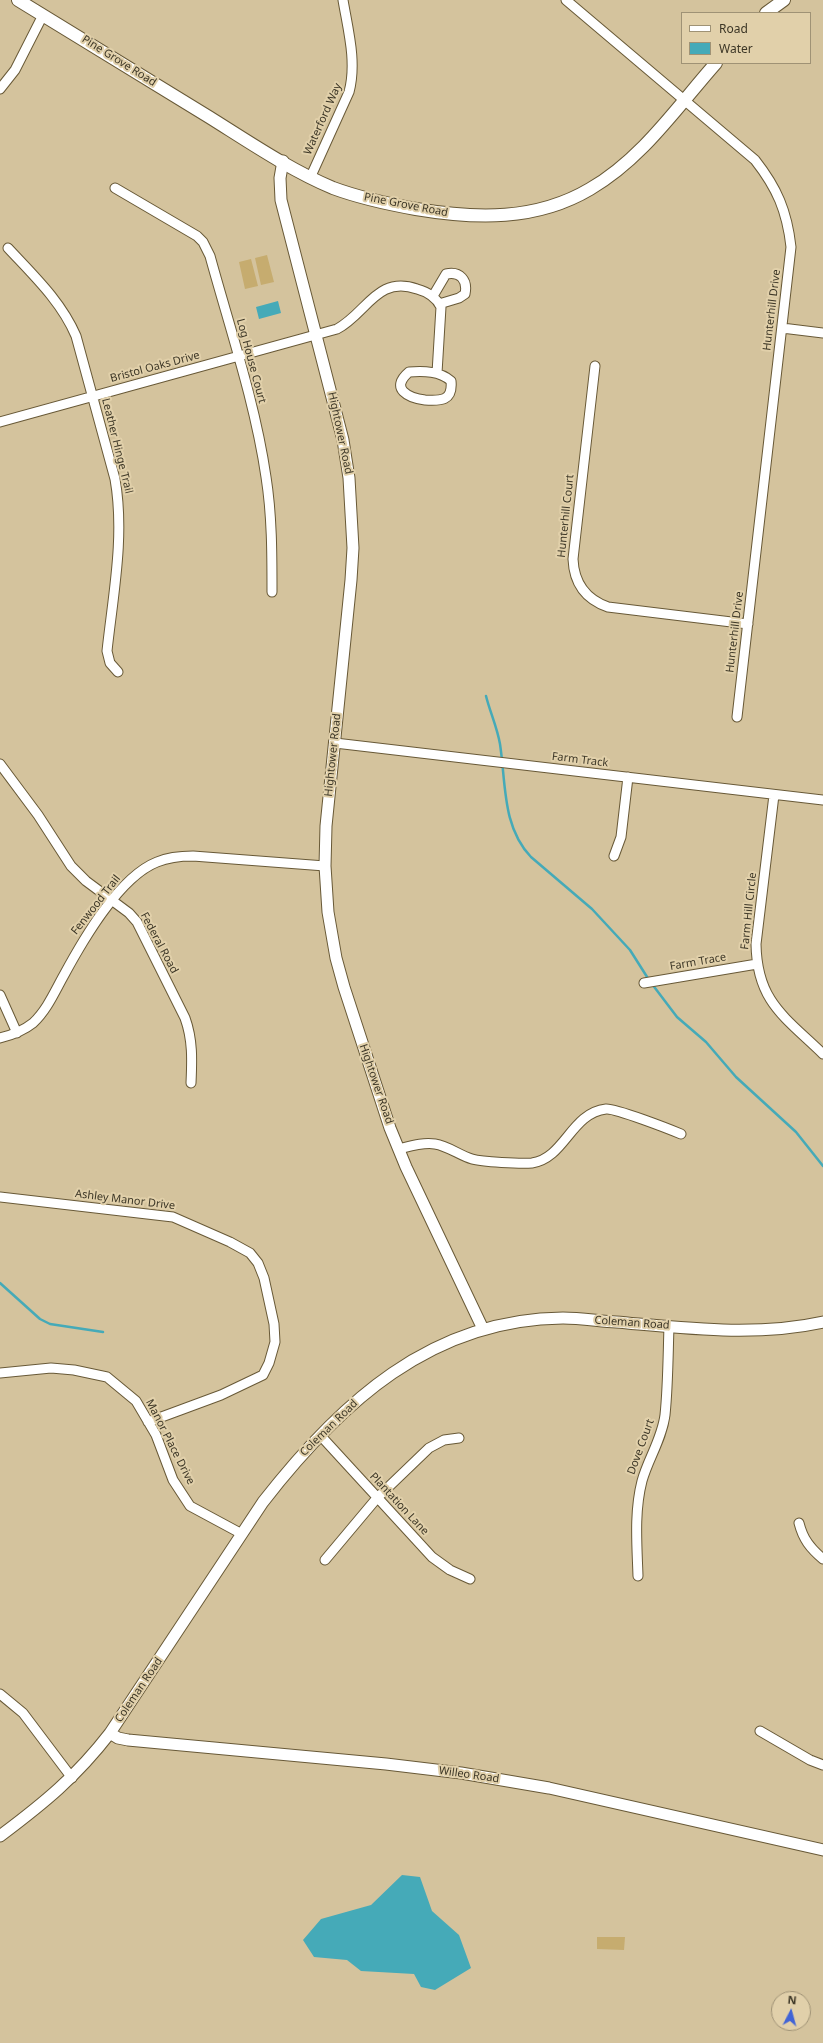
<!DOCTYPE html>
<html>
<head>
<meta charset="utf-8">
<style>
  body { margin:0 }
  #map { position:relative; width:823px; height:2043px; overflow:hidden; background:#d4c39d; font-family:"Noto Sans",sans-serif }
  canvas { display:block }
  .legend { position:absolute; left:681px; top:12px; width:130px; height:52px; box-sizing:border-box; background:#e1d0aa; border:1px solid #9f9275; margin:0; padding:5px 7px; list-style:none; font-size:12px; color:#3c3626 }
  .legend li { display:flex; align-items:center; gap:8px; height:20px }
  .legend b { width:20px; border:1px solid #9f9275 }
  .north { position:absolute; left:771px; top:1991px; width:40px; height:40px; box-sizing:border-box; background:#e1d0aa; border:1px solid #9f9275; border-radius:50%; rotate:6deg; font-size:11px; font-weight:700; line-height:16px; text-align:center; color:#3c3626 }
  .north::after { content:''; display:block; margin:auto; width:14px; height:18px; background:#4164d6; clip-path:polygon(50% 0,100% 100%,50% 72%,0 100%) }
</style>
</head>
<body>
<div id="map">
<canvas width="823" height="2043"></canvas>
<ul class="legend">
<li><b style="height:5px;background:#fff"></b>Road</li>
<li><b style="height:11px;background:#45aab8"></b>Water</li>
</ul>
<div class="north">N</div>
</div>
<script>
const c = document.querySelector('canvas').getContext('2d');
c.lineJoin = 'round';
function fill(path, color) { c.fillStyle = color; c.fill(path, 'evenodd'); }
function strokePath(path, color, width, dash) { c.strokeStyle = color; c.lineWidth = width; c.lineCap = dash ? 'butt' : 'round'; c.setLineDash(dash || []); c.stroke(path); }
function label(font, color, halo, rows, align = 'center') {
  c.font = font + ' "Noto Sans",sans-serif'; c.lineWidth = 4; c.setLineDash([]); c.textBaseline = 'middle'; c.strokeStyle = halo; c.fillStyle = color; for (const [text, x, y, turn = 0] of rows) {
    c.save(); c.translate(x, y); c.rotate((+turn || 0) * Math.PI / 180); c.textAlign = isNaN(turn) ? turn : align; if (halo) c.strokeText(text, 0, 0); c.fillText(text, 0, 0); c.restore();
  }
}
fill(new Path2D(`
  M267,255L274,282L261,285L255,258Z
  M251,259L258,286L245,289L239,262Z
  M597,1937H625L624,1950L597,1949Z`), '#c6ac6f');
fill(new Path2D(`
  M278,301L281,313L259,319L256,307Z
  M402,1875L420,1877L432,1911L459,1935L471,1968L435,1990L421,1987L414,1974L361,1971L347,1960L314,1957L303,1940L321,1919L371,1905Z`), '#45aab8');
strokePath(new Path2D(`
  M486,696C490,712 497,727 500,744C506,783 502,827 531,857L592,909L630,950L649,980
  M652,984L677,1017L706,1042L736,1077L796,1132L823,1166
  M0,1283L40,1319L50,1324L103,1332`), '#45aab8', 2.5);
const minor = new Path2D(`
  M566,0L755,160C777,188 787,211 791,247L737,717
  M0,89L15,70L43,15
  M311,176L349,92C357,62 348,30 343,0
  M115,188L197,236L203,242L210,256C230,329 255,402 266,477C272,515 272,554 272,592
  M8,248C33,275 61,301 76,336L115,479C125,536 113,595 107,651L110,663L118,672
  M433,296L446,274C460,271 468,280 465,294L459,298L439,304
  M782,328L823,333
  M595,366L573,559C574,583 585,599 608,607L748,624
  M409,372C424,371 440,371 451,381C453,401 441,401 425,400C409,398 389,389 409,372Z
  M0,422L337,329C367,313 377,275 417,289C428,292 436,297 441,307L437,373
  M335,743L823,800
  M0,764L38,815L71,866L86,881L129,913L137,922L185,1018C193,1040 192,1061 191,1083
  M774,795L756,944C757,1002 785,1017 823,1054
  M614,856L621,837L628,777
  M644,983L757,964
  M0,995L17,1033
  M0,1038C12,1035 23,1031 33,1023C47,1010 55,991 64,975C83,940 119,877 157,862C169,857 181,856 193,856L325,866
  M399,1149C411,1146 423,1142 435,1144C448,1146 459,1155 472,1159C482,1162 521,1164 532,1163C565,1158 571,1113 606,1109C615,1108 669,1129 681,1134
  M0,1197L173,1217L230,1242L250,1253L258,1263L264,1278L274,1324L275,1342L269,1363L263,1375L221,1395L148,1422
  M0,1373L51,1368L74,1370L107,1377L136,1401L156,1435L173,1480L190,1506L242,1534
  M320,1435L432,1557L450,1570L470,1579
  M799,1523C803,1539 810,1548 823,1559
  M325,1560L377,1498L429,1448L444,1440L459,1438
  M638,1576C637,1545 634,1512 642,1481C648,1459 662,1439 665,1415C668,1386 668,1356 669,1326
  M0,1694L23,1713L72,1778
  M760,1731L810,1760L823,1765`);
const tertiary = new Path2D(`
  M283,161L280,178L281,200L343,440L349,478L353,548L351,580L326,826L325,866L328,912L336,958L344,987L390,1128L406,1167L483,1329
  M110,1733L118,1738L128,1740L386,1764L461,1773L549,1788L823,1850
  M0,1836C44,1803 76,1777 110,1733L263,1502C340,1403 431,1319 563,1318C580,1318 599,1321 616,1322C685,1328 755,1337 823,1322`);
const secondary = new Path2D(`
  M18,0C82,39 146,78 209,117C249,142 290,170 333,188C360,198 388,204 416,209C476,219 536,221 590,189C642,159 677,107 716,63
  M766,13L784,0`);
strokePath(minor, '#685937', 11);
strokePath(tertiary, '#685937', 13);
strokePath(secondary, '#685937', 14);
strokePath(minor, '#fff', 9);
strokePath(tertiary, '#fff', 11);
strokePath(secondary, '#fff', 12);
label('11px', '#3c3626', '#e1d0aa', [
  ["Pine Grove Road",119,61,32],
  ["Waterford Way",323,119,-66],
  ["Pine Grove Road",406,205,11],
  ["Hunterhill Drive",772,310,-83],
  ["Log House Court",251,361,75],
  ["Bristol Oaks Drive",155,367,-15],
  ["Hightower Road",340,433,78],
  ["Leather Hinge Trail",117,446,76],
  ["Hunterhill Court",566,516,-84],
  ["Hunterhill Drive",735,632,-83],
  ["Hightower Road",333,755,-84],
  ["Farm Track",580,760,7],
  ["Fenwood Trail",96,905,-52],
  ["Farm Hill Circle",749,911,-84],
  ["Federal Road",159,943,62],
  ["Farm Trace",698,962,-10],
  ["Hightower Road",376,1084,71],
  ["Ashley Manor Drive",125,1200,7],
  ["Coleman Road",632,1323,4],
  ["Coleman Road",329,1428,-44],
  ["Manor Place Drive",170,1442,63],
  ["Dove Court",641,1447,-70],
  ["Plantation Lane",399,1504,47],
  ["Coleman Road",139,1690,-56],
  ["Willeo Road",469,1775,8]
]);
</script>
</body>
</html>
